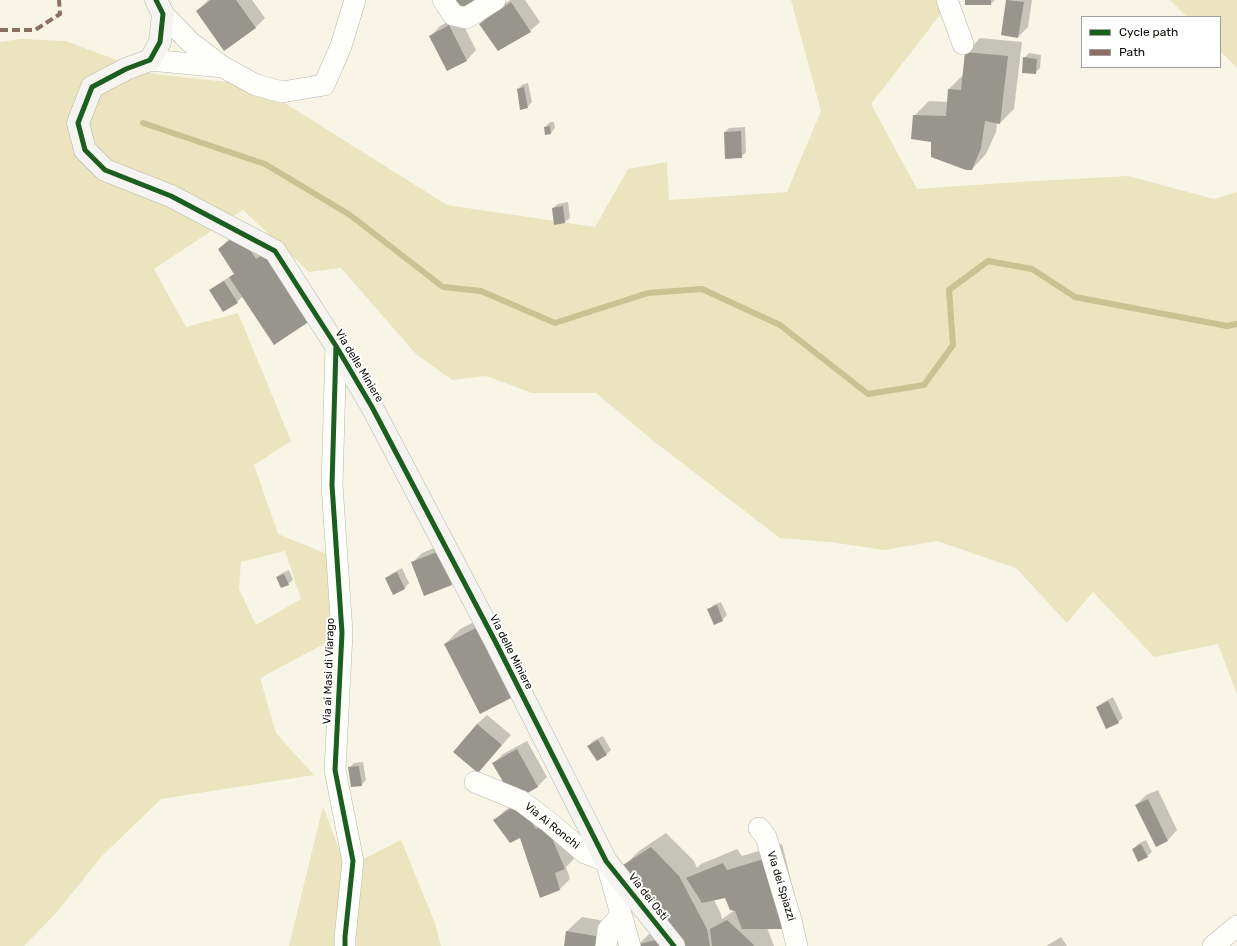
<!DOCTYPE html>
<html>
<head>
<meta charset="utf-8">
<style>
  body { margin:0 }
  #map { position:relative; width:1237px; height:946px; overflow:hidden; background:#f8f5e7; font-family:Rubik,sans-serif }
  canvas { display:block }
  .legend { position:absolute; left:1081px; top:16px; width:140px; height:52px; box-sizing:border-box; background:#fff; border:1px solid #9f9f9b; margin:0; padding:5px 7px; list-style:none; font-size:12px; color:#0f0e06 }
  .legend li { display:flex; align-items:center; gap:8px; height:20px }
  .legend b { width:20px; border:1px solid #9f9f9b }
</style>
</head>
<body>
<div id="map">
<canvas width="1237" height="946"></canvas>
<ul class="legend">
<li><b style="height:5px;background:#1b5e20"></b>Cycle path</li>
<li><b style="height:5px;background:#8d6e63"></b>Path</li>
</ul>
</div>
<script>
const c = document.querySelector('canvas').getContext('2d');
c.lineJoin = 'round';
function fill(path, color) { c.fillStyle = color; c.fill(path, 'evenodd'); }
function strokePath(path, color, width, dash) { c.strokeStyle = color; c.lineWidth = width; c.lineCap = dash ? 'butt' : 'round'; c.setLineDash(dash || []); c.stroke(path); }
function label(font, color, halo, rows, align = 'center') {
  c.font = font + ' Rubik,sans-serif'; c.lineWidth = 4; c.setLineDash([]); c.textBaseline = 'middle'; c.strokeStyle = halo; c.fillStyle = color; for (const [text, x, y, turn = 0] of rows) {
    c.save(); c.translate(x, y); c.rotate((+turn || 0) * Math.PI / 180); c.textAlign = isNaN(turn) ? turn : align; if (halo) c.strokeText(text, 0, 0); c.fillText(text, 0, 0); c.restore();
  }
}
fill(new Path2D(`
  M791,0H939L943,11L871,104L917,189L1018,182L1128,176L1214,199L1237,192V694L1218,644L1154,657L1093,592L1067,623L1016,568L937,541L884,550L830,542L780,538L656,443L596,393H532L486,376L452,380L416,354L341,268L309,272L243,210L154,269L186,327L238,313L291,441L254,465L278,534L327,554L337,637L260,678L276,733L314,775L161,799L102,856L56,913L25,945L24,946H0V42L21,39L66,41L154,74L256,85L447,205L595,227L628,169L667,162L669,200L787,192L821,111ZM285,551L301,599L256,625L239,589L241,562Z
  M1170,0H1237V68L1220,51V17H1187Z
  M323,806L346,868L401,840L435,923L441,946H289Z`), '#ebe4be');
fill(new Path2D(`
  M208,0H252L265,18L255,28L197,11Z
  M510,0H525L540,22L530,31L480,24L490,14Z
  M966,0H995L991,4Z
  M1007,0H1032L1028,27L1018,37L1002,34Z
  M459,16L476,50L467,60L448,70L431,36L440,26Z
  M980,38L1022,42L1014,109L1000,123H997L996,132L986,154L972,169L932,142L914,116L929,101L948,102V90L963,75L966,53Z
  M1029,53L1041,55L1040,68L1035,73L1024,58Z
  M528,83L532,102L527,107L518,89L522,85Z
  M550,122H554L555,128L551,133L545,127Z
  M745,127L746,152L741,157L725,132L729,128Z
  M568,202L570,218L565,222L553,208L558,204Z
  M245,228L265,249L280,240L324,306L310,320L243,296L237,302L210,290L215,286L229,277L230,278L235,273L219,249L229,239Z
  M449,542L462,574L452,584L425,595L412,563L422,553Z
  M402,568L409,583L405,588L394,593L386,578L391,574Z
  M289,570L293,580L288,584L277,577L282,573Z
  M721,602L727,615L722,620L709,610L713,605Z
  M492,613L527,682L445,644L460,629Z
  M1113,697L1123,718L1118,722L1097,708L1102,703Z
  M487,715L511,735L478,772L477,724Z
  M603,736L611,750L607,754L597,760L589,746L593,741Z
  M527,741L547,777L537,787L494,763L503,754Z
  M363,762L366,780L361,785L349,768L354,763Z
  M1158,790L1177,830L1168,840L1157,846L1136,805L1146,795Z
  M529,794L546,820L562,829L574,859L566,867L570,879L560,889L540,896L520,837L495,820L504,811Z
  M666,833L694,861L697,868L701,864L737,849L742,856L782,844L799,913L766,928L768,930L774,946H637L656,927L625,865L639,851ZM725,897L735,910L722,919L721,914L714,900Z
  M1146,840L1152,852L1147,856L1133,849L1138,844Z
  M582,917L615,923L611,946H565L567,931Z
  M1061,937L1067,946H1046Z`), '#0003');
strokePath(new Path2D(`
  M143,123L265,164L350,215L443,287L481,291L555,323L648,293L702,289L780,325L868,394L924,385L953,345L949,290L988,261L1032,269L1075,297L1227,326L1237,324`), '#cac292', 6);
fill(new Path2D(`
  M211,0H236L256,28L224,51L196,11Z
  M455,0H488L468,13Z
  M965,0H991V5H965Z
  M1006,0L1024,2L1018,38L1001,35Z
  M511,2L531,32L498,51L479,24Z
  M449,25L467,61L447,71L429,36Z
  M965,52L1008,56L1000,124L985,121L981,148L972,170H966L931,157V142L911,139L913,115L946,116L948,89L961,90Z
  M1023,57L1037,59L1036,74L1022,73Z
  M524,87L528,108L520,110L517,89Z
  M550,126L551,134L545,135L544,127Z
  M741,131L742,158L725,159L724,132Z
  M563,206L565,223L554,225L552,208Z
  M235,236L243,247L246,244L256,259L265,253L310,321L274,345L229,277L234,274L218,249Z
  M224,281L238,303L223,312L209,290Z
  M440,551L452,585L424,596L411,562Z
  M397,572L405,589L393,595L385,578Z
  M284,574L289,585L281,588L276,577Z
  M717,605L723,621L714,625L707,609Z
  M478,627L513,697L480,714L444,644Z
  M1108,701L1119,723L1106,729L1096,707Z
  M477,724L502,745L478,773L453,752Z
  M598,740L607,755L597,761L587,746Z
  M517,749L538,787L519,798L509,792L492,763Z
  M359,766L362,786L351,787L348,767Z
  M1148,799L1168,841L1156,847L1135,805Z
  M519,803L536,829L543,825L552,838L565,869L555,873L560,890L540,898L520,838L510,843L493,820Z
  M1141,844L1148,857L1138,862L1132,849Z
  M651,847L679,876L707,929L710,946H682L663,924L623,865Z
  M767,858L785,929H742L735,911L730,910L725,898L702,903L686,878L723,863L727,870Z
  M727,920L753,944L754,946H712L710,929Z
  M566,931L601,937L600,946H564Z
  M664,938L667,946H635V945Z`), '#98968c');
const street = new Path2D(`
  M443,0L453,15L466,18L495,0
  M947,0L963,44
  M163,14L190,42L223,67
  M150,60L223,67L256,85L282,92L324,85L341,46L355,0
  M336,346L332,485L342,633L335,770L353,861L345,937V946
  M475,782L521,801L549,822L585,853L606,861L630,946
  M759,828L766,837L791,920L797,946
  M606,946L608,930L621,915
  M1213,946L1237,926`);
const secondary = new Path2D(`
  M156,0L163,14L160,42L150,60L126,69L92,87L78,123L85,150L105,170L171,196L275,251L336,346L372,407L496,643L606,861L674,946`);
strokePath(street, '#b9b7ad', 22);
strokePath(secondary, '#b9b7ad', 23);
strokePath(street, '#fefefb', 21);
strokePath(secondary, '#f5f4f0', 22);
strokePath(new Path2D(`
  M0,30H35L60,14L59,0`), '#8d6e63', 4, [8, 4]);
strokePath(new Path2D(`
  M156,0L163,14L160,42L150,60L126,69L92,87L78,123L85,150L105,170L171,196L275,251L336,346L372,407L496,643L606,861L674,946
  M336,346L332,485L342,633L335,770L353,861L345,937V946`), '#1b5e20', 5);
label('11px', '#0f0e06', '#fff', [
  ["Via delle Miniere",359,366,59],
  ["Via delle Miniere",511,652,63],
  ["Via ai Masi di Viarago",329,671,-88],
  ["Via Ai Ronchi",552,826,39],
  ["Via dei Spiazzi",781,886,73],
  ["Via dei Osti",648,897,52]
]);
</script>
</body>
</html>
